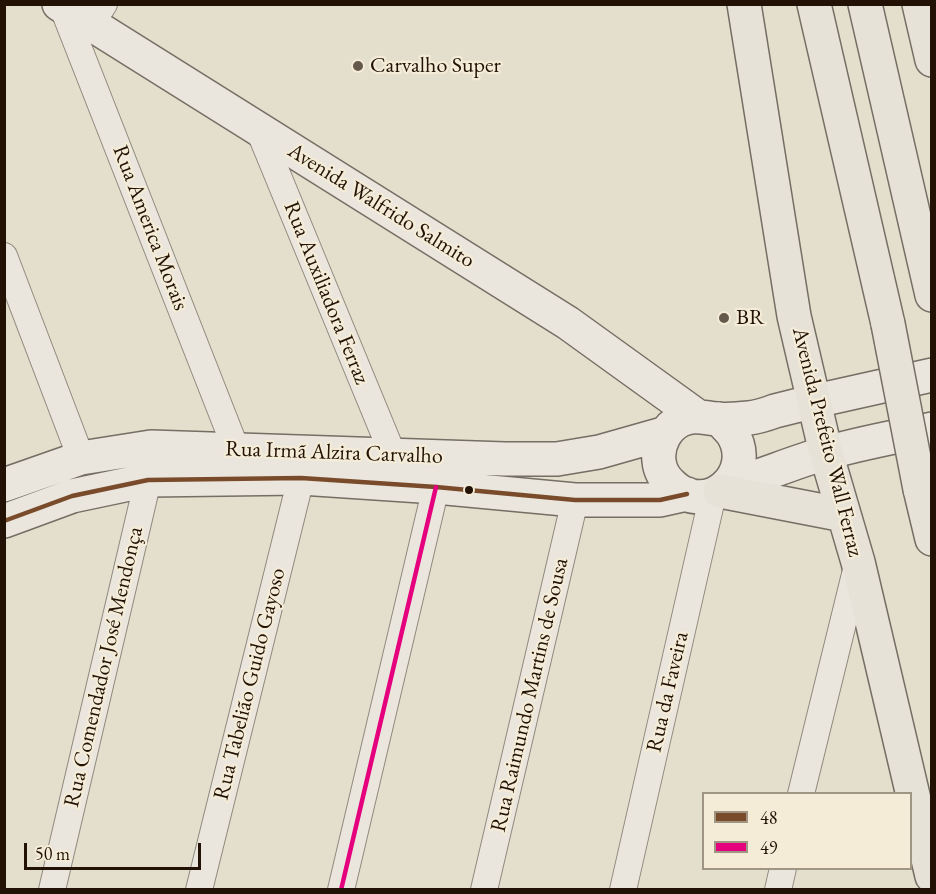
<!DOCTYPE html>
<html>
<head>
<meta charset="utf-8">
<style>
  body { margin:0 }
  #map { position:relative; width:936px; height:894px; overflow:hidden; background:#e4decc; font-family:"EB Garamond",serif }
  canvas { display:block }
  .frame { position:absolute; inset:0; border:6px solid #211205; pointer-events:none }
  .legend { position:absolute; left:702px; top:792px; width:210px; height:78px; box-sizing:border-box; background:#f5ecd7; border:2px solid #a09583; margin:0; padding:8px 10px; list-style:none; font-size:18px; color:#211205 }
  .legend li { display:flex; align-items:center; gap:12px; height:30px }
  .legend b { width:30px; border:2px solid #a09583 }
  .scale { position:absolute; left:24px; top:843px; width:177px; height:27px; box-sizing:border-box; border:3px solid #211205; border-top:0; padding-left:8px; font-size:18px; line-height:21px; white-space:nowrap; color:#211205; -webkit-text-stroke:4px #f5ecd7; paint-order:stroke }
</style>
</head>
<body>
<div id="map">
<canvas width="936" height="894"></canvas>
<div class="frame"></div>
<ul class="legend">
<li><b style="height:8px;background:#7a4b2a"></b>48</li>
<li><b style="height:8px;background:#e5007d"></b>49</li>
</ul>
<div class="scale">50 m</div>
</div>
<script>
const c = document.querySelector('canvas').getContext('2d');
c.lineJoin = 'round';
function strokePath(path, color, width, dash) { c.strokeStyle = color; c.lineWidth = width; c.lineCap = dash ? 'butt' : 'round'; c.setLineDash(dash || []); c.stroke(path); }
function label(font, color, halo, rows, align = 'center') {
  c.font = font + ' "EB Garamond",serif'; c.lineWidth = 4.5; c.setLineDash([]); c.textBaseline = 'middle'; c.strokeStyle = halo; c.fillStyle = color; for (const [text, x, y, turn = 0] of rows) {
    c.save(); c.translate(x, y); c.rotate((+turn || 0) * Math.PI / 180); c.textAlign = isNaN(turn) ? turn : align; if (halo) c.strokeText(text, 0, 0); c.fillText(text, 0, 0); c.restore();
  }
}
const street = new Path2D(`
  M63,8L236,449
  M90,25L104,4
  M259,130L393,455
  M4,256L81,458
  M801,794L858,562
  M52,890L148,480
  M199,890L301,478
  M341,890L436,487
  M484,890L575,500
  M623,890L713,494
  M778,890L783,868`);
const secondary = new Path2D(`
  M59,4L568,323L697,416
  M719,419C723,423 728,428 732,433C758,473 707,519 672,485C665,479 660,471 659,461C657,445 666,427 681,420C694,414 704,418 717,419C727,420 739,419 749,418C758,417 767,414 775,411C787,408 799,405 811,402C851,393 891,384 932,375
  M4,485L81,458L151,447L505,459H557L599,452L666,433
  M727,486C760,477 791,463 823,454C859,443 896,437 932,429
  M4,521L72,496L148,480L301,478L436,487L575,500H660L687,494`);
const primary = new Path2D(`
  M744,4L794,316L826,453L858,562L932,876
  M919,4L932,60
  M720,491L844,515`);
const highway = new Path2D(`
  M814,4L888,324
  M865,4L932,295
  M920,489L932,539`);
strokePath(street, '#8f8a7e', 28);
strokePath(secondary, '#746e64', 36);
strokePath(primary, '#746e64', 36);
strokePath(highway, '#746e64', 36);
strokePath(street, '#eae6de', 26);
strokePath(secondary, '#eae6de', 33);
strokePath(primary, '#e7e2d8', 33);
strokePath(highway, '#e7e2d8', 33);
const highwayBridge = new Path2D(`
  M888,324L920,489`);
strokePath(highwayBridge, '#746e64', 36, []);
strokePath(highwayBridge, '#e7e2d8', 33);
strokePath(new Path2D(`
  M4,521L72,496L148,480L301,478L436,487L575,500H660L687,494`), '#7a4b2a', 4.5);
strokePath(new Path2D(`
  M341,890L436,487`), '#e5007d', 4.5);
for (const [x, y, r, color] of [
  [358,66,6,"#65594b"],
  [724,318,6,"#65594b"],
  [469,490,5,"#211205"]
]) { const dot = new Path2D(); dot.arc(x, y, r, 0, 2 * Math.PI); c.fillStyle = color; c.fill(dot); strokePath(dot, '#f5ecd7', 2); }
label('22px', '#211205', '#f5ecd7', [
  ["Carvalho Super",370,66],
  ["BR",736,318]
], 'left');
label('22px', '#211205', '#f5ecd7', [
  ["Avenida Walfrido Salmito",381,206,32],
  ["Rua America Morais",150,228,69],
  ["Rua Auxiliadora Ferraz",326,293,68],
  ["Avenida Prefeito Wall Ferraz",827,442,76],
  ["Rua Irmã Alzira Carvalho",334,453,2],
  ["Rua Comendador José Mendonça",104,667,-77],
  ["Rua Tabelião Guido Gayoso",250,684,-76],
  ["Rua da Faveira",668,692,-77],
  ["Rua Raimundo Martins de Sousa",530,695,-77]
]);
</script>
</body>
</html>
